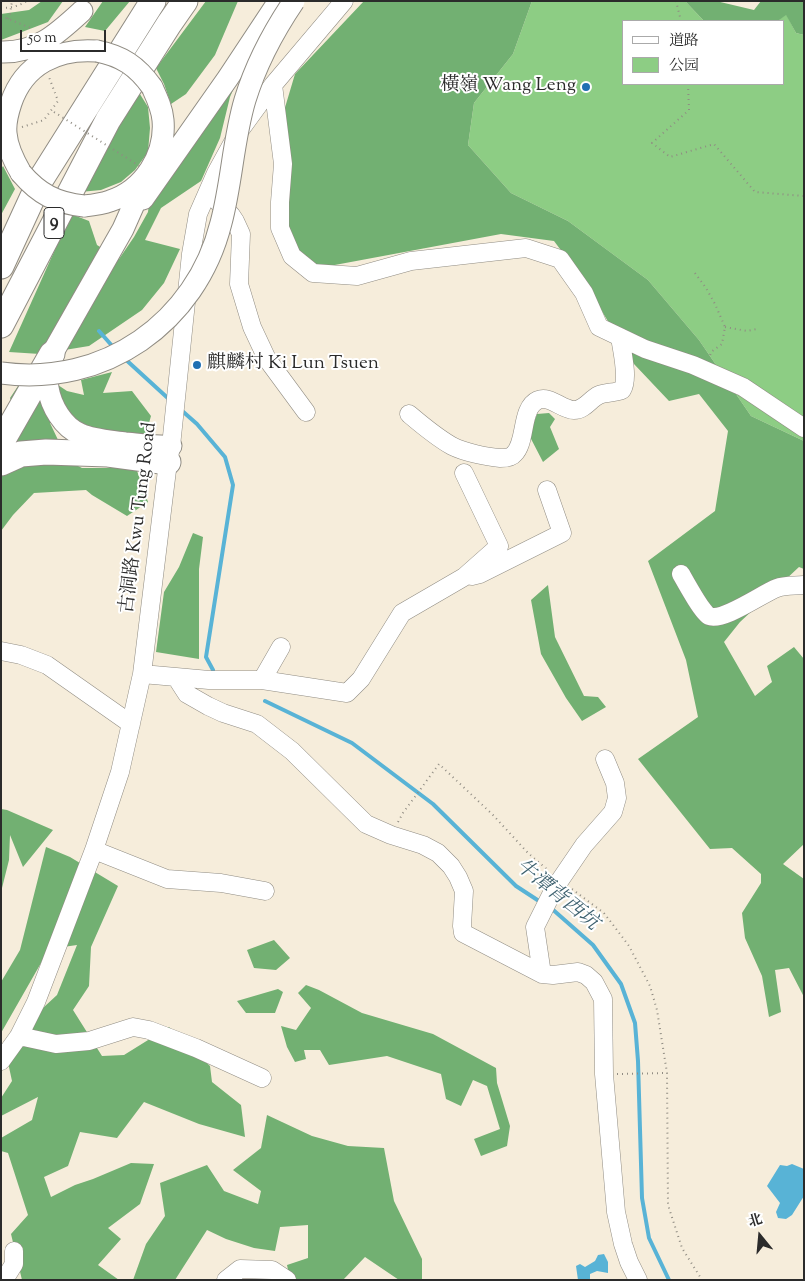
<!DOCTYPE html>
<html>
<head>
<meta charset="utf-8">
<style>
  body { margin:0 }
  #map { position:relative; width:805px; height:1281px; overflow:hidden; background:#f6eddb; font-family:"Sorts Mill Goudy","Noto Serif SC",serif }
  canvas { display:block }
  .frame { position:absolute; inset:0; border:2px solid #2b2b2b; pointer-events:none }
  .legend { position:absolute; left:622px; top:20px; width:162px; height:65px; box-sizing:border-box; background:#fff; border:1px solid #aaa; margin:0; padding:6px 9px; list-style:none; font-size:15px; color:#2b2b2b }
  .legend li { display:flex; align-items:center; gap:10px; height:25px }
  .legend b { width:25px; border:1px solid #aaa }
  .north { position:absolute; left:735px; top:1211px; width:50px; height:50px; -webkit-text-stroke:4px #fff; paint-order:stroke; rotate:343deg; font-size:14px; font-weight:700; line-height:20px; text-align:center; color:#2b2b2b }
  .north::after { content:''; display:block; margin:auto; width:18px; height:22px; background:#2b2b2b; clip-path:polygon(50% 0,100% 100%,50% 72%,0 100%) }
  .scale { position:absolute; left:20px; top:30px; width:86px; height:22px; box-sizing:border-box; border:2px solid #2b2b2b; border-top:0; padding-left:6px; font-size:15px; line-height:18px; white-space:nowrap; color:#2b2b2b; -webkit-text-stroke:4px #fff; paint-order:stroke }
</style>
</head>
<body>
<div id="map">
<canvas width="805" height="1281"></canvas>
<div class="frame"></div>
<ul class="legend">
<li><b style="height:6px;background:#fff"></b>道路</li>
<li><b style="height:14px;background:#8dcd84"></b>公园</li>
</ul>
<div class="north">北</div>
<div class="scale">50 m</div>
</div>
<script>
const c = document.querySelector('canvas').getContext('2d');
c.lineJoin = 'round';
function fill(path, color) { c.fillStyle = color; c.fill(path, 'evenodd'); }
function strokePath(path, color, width, dash) { c.strokeStyle = color; c.lineWidth = width; c.lineCap = dash ? 'butt' : 'round'; c.setLineDash(dash || []); c.stroke(path); }
function label(font, color, halo, rows, align = 'center') {
  c.font = font + ' "Sorts Mill Goudy","Noto Serif SC",serif'; c.lineWidth = 4; c.setLineDash([]); c.textBaseline = 'middle'; c.strokeStyle = halo; c.fillStyle = color; for (const [text, x, y, turn = 0] of rows) {
    c.save(); c.translate(x, y); c.rotate((+turn || 0) * Math.PI / 180); c.textAlign = isNaN(turn) ? turn : align; if (halo) c.strokeText(text, 0, 0); c.fillText(text, 0, 0); c.restore();
  }
}
fill(new Path2D(`
  M532,1H685L704,21H624V84H784V21H778L786,14L796,33L804,35V441L751,416L699,340L648,280L568,221L511,193L468,145L474,103L513,54Z`), '#8dcd84');
fill(new Path2D(`
  M42,1H63L48,22L1,40V14L29,10Z
  M103,1H130L105,31L85,27Z
  M206,1H238L215,55L186,94L171,104L164,84L156,68Z
  M364,1H532L513,54L474,103L468,145L511,193L568,221L648,280L699,340L751,416L804,441V569L799,567L740,622L724,642L755,696L772,682L767,666L794,647L804,659V844L783,864L804,879V997L789,968L775,970L781,1012L769,1017L762,976L745,938L742,913L761,883V874L732,848L710,849L638,759L698,717L686,660L648,561L715,511L728,431L699,394L669,401L634,364L581,277L554,241L501,234L324,267L295,261L278,201V131L295,74Z
  M685,1H716L754,10L761,1H804V35L796,33L786,15L778,21H704Z
  M242,69L230,97L220,138L201,181L161,208L145,240L180,249L164,283L142,310L89,346L40,354L9,352L71,214L89,221L97,245L119,259L134,237L148,212L151,185L196,129L219,71Z
  M138,91L148,107L150,128L148,152L135,170L121,182L101,190L80,192Z
  M3,166L15,189L1,215V169Z
  M112,372L103,393L132,391L151,416L145,437L98,431L50,423L68,461L82,468H136L148,502L127,516L92,495L86,490L34,493L13,515L1,531V424L21,428L10,398L20,383H55L67,391L84,395L81,380Z
  M549,413L555,419L550,427L559,449L543,462L529,435L537,414Z
  M193,533L203,537L199,569V659L156,652L164,592L179,567Z
  M548,585L555,637L584,696L598,697L606,707L582,721L566,698L541,654L531,600Z
  M1,809L7,810L53,830L23,867L10,835L9,860L1,892Z
  M46,847L70,857L118,886L91,947L89,986L73,1010L102,1056L124,1055L169,1027L210,1066L212,1082L241,1105L245,1137L199,1124L144,1102L117,1138L80,1132L68,1166L44,1177L51,1197L75,1185L93,1179L131,1163L154,1164L140,1204L108,1228L121,1239L98,1265L119,1280H22L11,1234L28,1215L8,1153L1,1151V1138L32,1120L38,1097L1,1116V1098L12,1081L4,1044L57,995L77,945L49,949L1,1033V982L20,950Z
  M274,940L290,958L276,970L254,968L247,950Z
  M306,985L319,990L362,1013L433,1034L496,1068L497,1083L510,1126L507,1146L481,1156L474,1139L500,1129L487,1086L473,1080L461,1106L446,1099L441,1074L387,1056L329,1065L320,1050H304L306,1059L295,1062L287,1047L281,1026L296,1030L311,1008L298,993Z
  M278,989L283,992L275,1013H246L237,1001Z
  M267,1115L312,1136L348,1146L384,1148L394,1201L422,1259V1280H399L365,1257L343,1280H290L287,1265L308,1258V1225L280,1227L275,1251L254,1248L226,1239L207,1230L175,1280H133L146,1244L165,1216L160,1183L207,1165L224,1191L258,1204L261,1191L233,1170L261,1148Z`), '#72b072');
fill(new Path2D(`
  M792,1164L804,1169V1196L792,1215L786,1219L778,1218L776,1212L780,1203L767,1186L780,1165L787,1166Z
  M604,1254L608,1262V1273L597,1271L590,1274V1280H578L576,1266L580,1264L585,1267L595,1261L598,1255Z`), '#58b3d6');
strokePath(new Path2D(`
  M99,331L114,348
  M124,358L171,401
  M180,409L197,424L225,457L233,485L206,657L213,670
  M265,701L352,743L433,804L516,886L542,903
  M551,908L593,945L621,984L635,1023L638,1061L642,1198L649,1238L669,1280`), '#58b3d6', 4);
const minor = new Path2D(`
  M273,85L283,164L280,202V228L292,256L313,273L357,276L411,261L526,248L560,259L584,293L599,327L645,349L693,365L743,387L804,428
  M217,201L231,215L235,221L241,234L239,284L252,327L267,359L306,412
  M409,414C422,425 436,437 452,446C464,452 486,457 500,458C504,458 511,458 514,454C527,442 520,408 538,400C550,395 562,410 574,410C585,410 590,399 599,395C606,392 615,393 622,390C629,379 622,351 620,337
  M681,574C685,581 703,614 709,616C723,622 763,593 777,588C785,585 795,586 804,585
  M472,576L480,574L562,533L547,490
  M1,651L21,655L47,665L131,724
  M142,674L176,677L187,694L208,706L223,713L257,724L292,751L366,824L391,835L423,845L438,853L451,866L458,877L464,891L462,926L463,933L542,974L553,975L578,972L586,975L594,982L603,999L604,1074L616,1212L623,1244L629,1262L638,1280
  M176,677L209,680H262L347,693L361,679L402,613L464,577L499,546L464,473
  M262,680L281,647
  M94,850L167,879L221,883L265,891
  M542,974L535,927L554,889L584,845L613,812L617,798L615,783L605,759
  M19,1036L56,1044L89,1041L133,1027L149,1030L196,1048L262,1078
  M1,1061L19,1036L36,1002L94,850L120,772L142,674L168,462L171,446L191,254L198,214L216,173L238,133L273,85L344,1
  M4,1280L14,1264V1251
  M226,1280L240,1269L272,1270L287,1280`);
const major = new Path2D(`
  M1,52C37,53 57,34 82,11
  M21,173C14,161 7,147 6,133C5,123 8,112 11,103C24,64 58,48 97,51
  M146,177L123,229L52,354C50,365 46,377 48,388C51,406 63,427 80,434C92,440 112,441 125,443C140,444 156,447 171,446
  M143,199L228,78L279,1
  M84,206C93,205 102,204 110,201C144,190 166,155 163,120C162,108 157,98 152,87`);
const highway = new Path2D(`
  M1,266L41,179L153,1
  M1,325L108,120L169,24L185,1
  M1,443L52,354
  M1,463L21,454L46,452L108,454L168,462`);
strokePath(minor, '#908c83', 19);
strokePath(major, '#908c83', 23);
strokePath(highway, '#908c83', 27);
strokePath(new Path2D(`
  M676,1L681,21
  M1,8C10,8 19,6 27,1
  M1,16L33,29
  M8,19L10,14L12,1
  M688,84L689,110L652,143L670,157L714,144L755,192L804,196
  M22,127L44,120L58,101L49,77
  M695,273L706,288L715,304L725,327L722,344L711,352L710,356
  M725,327L747,331L757,329
  M398,822L403,813L439,764L493,815L528,853L549,871
  M572,889L604,913L629,946L650,986L657,1010L667,1073L668,1205L682,1248L702,1280
  M617,1074L667,1073`), '#908c83', 2, [1, 4]);
strokePath(minor, '#fff', 18);
strokePath(major, '#fff', 21);
strokePath(highway, '#fff', 25);
const majorBridge = new Path2D(`
  M97,51C122,56 137,66 152,87
  M21,173C39,194 56,203 84,206
  M1,373C104,387 196,323 221,223C232,182 233,140 245,100C256,64 273,32 294,1`);
strokePath(majorBridge, '#908c83', 23, []);
strokePath(new Path2D(`
  M54,112L141,167`), '#908c83', 2, [1, 4]);
strokePath(majorBridge, '#fff', 21);
for (const [x, y, r, color] of [
  [586,87,5,"#1f6fb2"],
  [197,365,5,"#1f6fb2"]
]) { const dot = new Path2D(); dot.arc(x, y, r, 0, 2 * Math.PI); c.fillStyle = color; c.fill(dot); strokePath(dot, '#fff', 2); }
for (const [x, y, w] of [
  [54,223,20]
]) { const box = new Path2D(); box.roundRect(x - w / 2, y - 15.5, w, 31, 4); c.fillStyle = '#fff'; c.fill(box); strokePath(box, '#2b2b2b', 1); }
label('bold 18px', '#2b2b2b', null, [
  ["9",54,223]
]);
label('19px', '#2b2b2b', '#fff', [
  ["橫嶺 Wang Leng",576,87],
  ["麒麟村 Ki Lun Tsuen",207,365,"left"]
], 'right');
label('19px', '#2b2b2b', '#fff', [
  ["古洞路 Kwu Tung Road",140,518,-83]
]);
label('italic 20px', '#3d616f', '#fff', [
  ["牛潭背西坑",556,896,39]
]);
</script>
</body>
</html>
